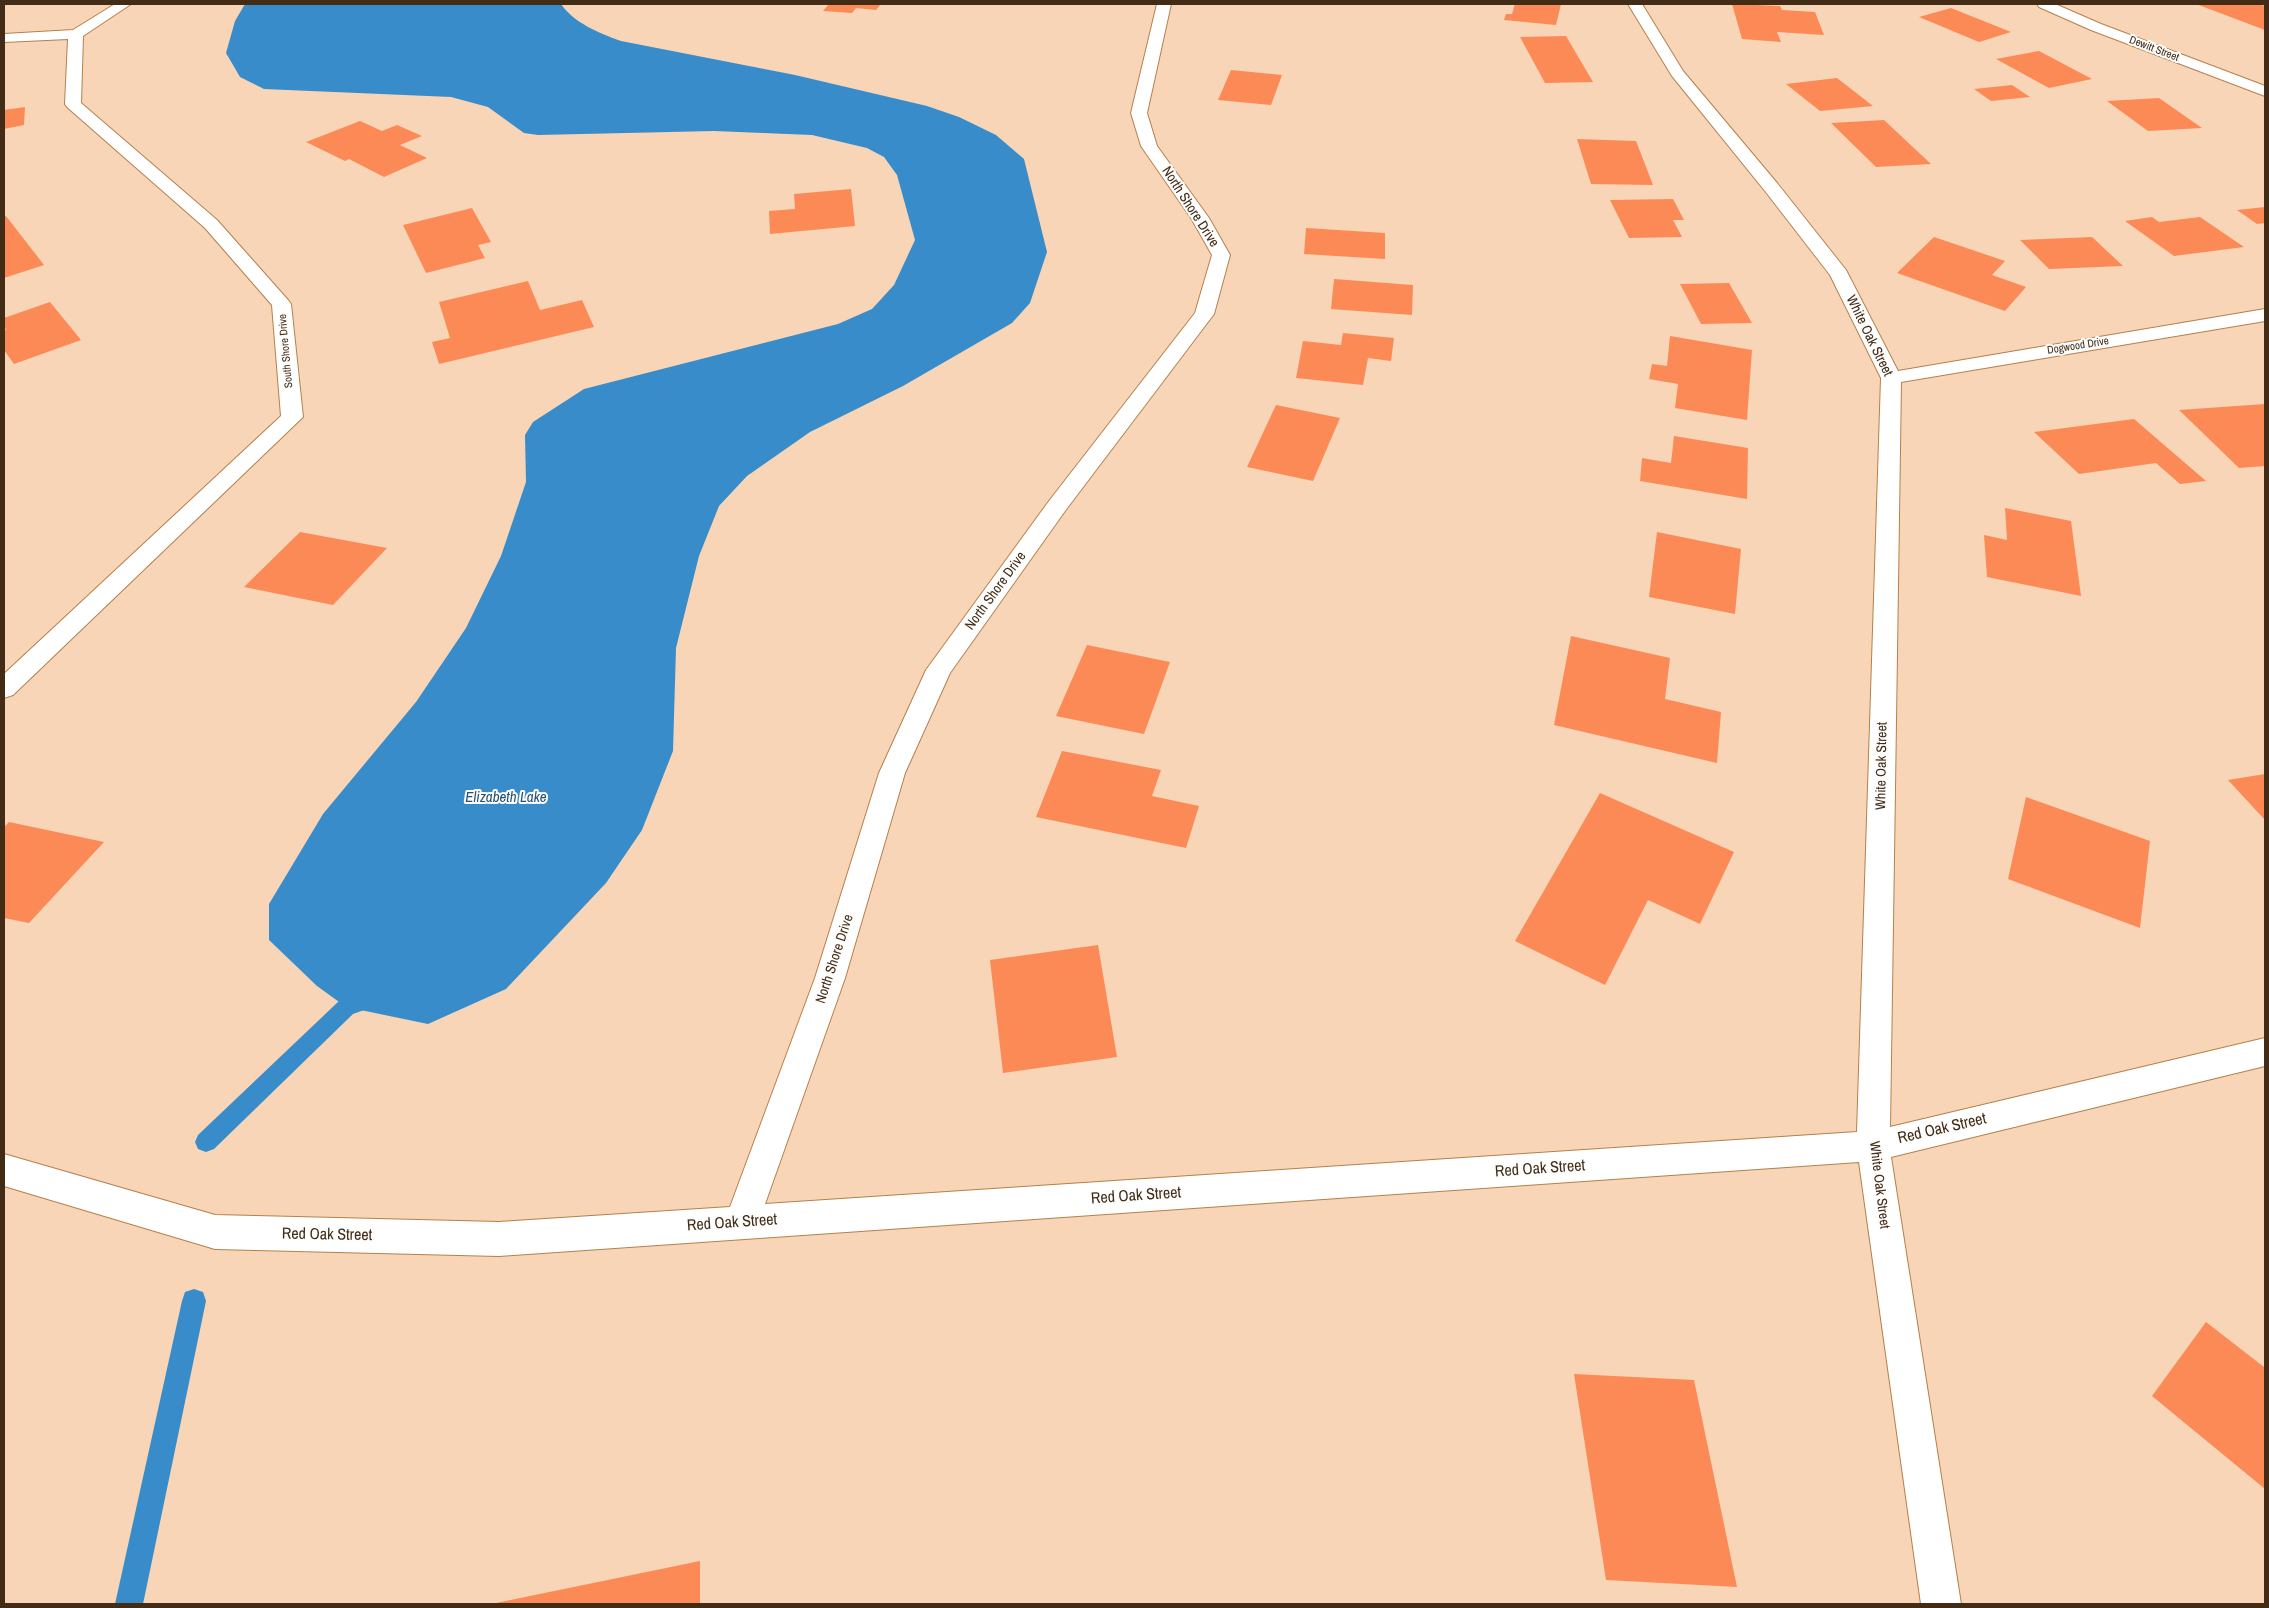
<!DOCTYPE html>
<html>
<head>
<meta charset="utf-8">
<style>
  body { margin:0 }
  #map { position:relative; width:2269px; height:1608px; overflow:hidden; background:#f8d5b6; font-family:"Archivo Narrow",sans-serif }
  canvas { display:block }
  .frame { position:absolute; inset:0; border:5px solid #422c16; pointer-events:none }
</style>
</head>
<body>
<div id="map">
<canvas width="2269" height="1608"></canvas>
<div class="frame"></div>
</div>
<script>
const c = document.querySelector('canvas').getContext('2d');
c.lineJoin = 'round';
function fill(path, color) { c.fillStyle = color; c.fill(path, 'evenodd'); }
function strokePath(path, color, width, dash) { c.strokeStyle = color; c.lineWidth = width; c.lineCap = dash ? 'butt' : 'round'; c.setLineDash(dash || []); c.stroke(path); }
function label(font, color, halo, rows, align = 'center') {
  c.font = font + ' "Archivo Narrow",sans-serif'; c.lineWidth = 4; c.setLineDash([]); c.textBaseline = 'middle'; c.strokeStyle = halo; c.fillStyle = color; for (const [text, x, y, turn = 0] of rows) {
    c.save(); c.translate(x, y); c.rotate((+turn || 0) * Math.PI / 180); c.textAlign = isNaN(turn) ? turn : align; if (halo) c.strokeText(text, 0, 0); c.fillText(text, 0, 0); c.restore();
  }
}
fill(new Path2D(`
  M245,4H561C574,23 599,33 621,41L795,75L927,106L959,117L996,135L1024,159L1047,252L1030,303L1012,323L903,386L810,432L747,476L719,506L699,556L676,648L673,751L642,830L606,883L506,989L428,1024L346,1007L317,986L269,940V904L323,814L416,702L466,628L501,556L526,482L525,435L533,422L584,389L838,324L872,309L894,285L915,240L897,175L884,157L867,148L812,135L714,131L538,135L524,133L488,107L451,97L264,89L240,77L226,53L235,21Z`), '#388cca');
fill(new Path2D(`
  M371,990L378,993L381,999L378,1005L353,1014L214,1149L206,1152L198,1149L195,1142L198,1135L339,1001Z
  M194,1289L203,1292L206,1301L143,1604H115L182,1301L185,1292Z`), '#388cca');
fill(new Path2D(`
  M829,4H881L876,10L856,8L852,13L823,11Z
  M1515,4H1561L1556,25L1504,20L1506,14H1512Z
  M1732,4L1780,6L1782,10L1815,12L1824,35L1777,32L1781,42L1742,39Z
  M2196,4H2258L2265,6V30Z
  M1951,8L2011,32L1979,42L1919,17Z
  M1566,36L1593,82L1545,83L1520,37Z
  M2039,51L2092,79L2049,88L1996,59Z
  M1231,70L1282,75L1271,105L1218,100Z
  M1837,78L1873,106L1820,111L1786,84Z
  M2012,85L2030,97L1991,101L1974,89Z
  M2159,98L2202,128L2148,131L2107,101Z
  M25,107L24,125L4,129V110Z
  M1884,120L1931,164L1876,167L1831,123Z
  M360,121L382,131L397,125L422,136L400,145L427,158L384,177L349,159L345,161L306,142Z
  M1577,139L1636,141L1653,185L1591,184Z
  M851,189L855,226L770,234L769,211L795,209L794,194Z
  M1673,199L1684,220H1673L1682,237L1629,238L1610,200Z
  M2265,207V223L2257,224L2237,210Z
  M472,208L491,242L478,245L485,258L426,273L403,225Z
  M4,216H6L44,265L4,278Z
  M2152,217L2159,222L2200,217L2244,247L2174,256L2125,221Z
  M1306,228L1385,233V259L1304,254Z
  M1934,237L2005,261L1992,275L2026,287L2005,311L1897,273Z
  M2092,237L2123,266L2049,269L2020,240Z
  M1334,279L1413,285L1412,315L1331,309Z
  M528,281L540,310L582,300L594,327L439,364L432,342L450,338L439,302Z
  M1729,283L1752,323L1701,324L1680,284Z
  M50,302L81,340L14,364L4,350V331L6,330L4,326V318Z
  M1343,333L1394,338L1391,361L1368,358L1363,385L1296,378L1303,341L1341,345Z
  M1670,336L1752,350L1747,420L1675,408L1678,384L1649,379L1652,364L1667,366Z
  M2265,404V466L2239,468L2179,410Z
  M1276,405L1340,418L1313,481L1247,467Z
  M2134,419L2206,481L2180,484L2156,463L2079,474L2034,432Z
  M1674,436L1748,448L1747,499L1640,481L1642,458L1671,463Z
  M2005,508L2071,521L2081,596L1987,577L1984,535L2007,540Z
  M300,532L387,548L333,605L244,587Z
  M1657,532L1741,549L1735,614L1649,597Z
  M1571,636L1670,658L1665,699L1721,712L1717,763L1554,725Z
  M1087,645L1170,662L1144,734L1056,716Z
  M1062,751L1161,770L1152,796L1199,806L1186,848L1036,817Z
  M2265,774V820L2228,780Z
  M1600,793L1734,852L1700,924L1648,900L1605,985L1515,941Z
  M2026,797L2150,841L2140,928L2008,879Z
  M9,822L104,842L29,923L4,918V827Z
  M1098,945L1117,1057L1003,1073L990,960Z
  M2206,1322L2264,1367L2265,1366V1489L2152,1396Z
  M1574,1374L1694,1380L1737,1587L1606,1580Z
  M700,1561V1604H496V1603Z`), '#fc8a57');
const minor = new Path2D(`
  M115,4H131L83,36L81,103L217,220L288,300L291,304L303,417L13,695L4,698V674L281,416L272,305L205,228L67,107L65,104L68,39L4,42V34L73,30Z
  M1157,4H1171L1147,113L1157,146L1209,218L1230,255L1214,314L1065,511L950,673L905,773L845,978L765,1204L1857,1132L1881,378L1830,275L1765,191L1672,76L1628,4H1642L1683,71L1777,183L1846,270L1898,371L2265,309V321L1901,382L1890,1127L2265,1038V1066L1891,1157L1961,1604H1921L1859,1162L499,1256L215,1249L4,1186V1154L215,1215L499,1222L730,1207L815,978L879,773L926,670L1049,501L1195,313L1212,255L1191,218L1141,146L1131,113Z
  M2037,4H2055L2101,24L2265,86V96L2091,30L2039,7Z`);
strokePath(minor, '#b5804c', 2);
fill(minor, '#fff');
label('11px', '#422c16', '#fdfdfd', [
  ["Dewitt Street",2154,49,21],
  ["Dogwood Drive",2078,346,-9],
  ["South Shore Drive",286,351,-95]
]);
label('14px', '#422c16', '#fdfdfd', [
  ["North Shore Drive",1190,207,57],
  ["White Oak Street",1869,336,64],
  ["North Shore Drive",996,591,-54],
  ["White Oak Street",1882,766,-89],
  ["North Shore Drive",835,959,-72],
  ["White Oak Street",1879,1185,83]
]);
label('italic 15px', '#245071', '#fdfdfd', [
  ["Elizabeth Lake",506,798]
]);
label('16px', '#422c16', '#fdfdfd', [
  ["Red Oak Street",1942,1129,-13],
  ["Red Oak Street",1540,1169,-4],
  ["Red Oak Street",1136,1196,-4],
  ["Red Oak Street",732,1223,-4],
  ["Red Oak Street",327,1235,1]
]);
</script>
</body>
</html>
